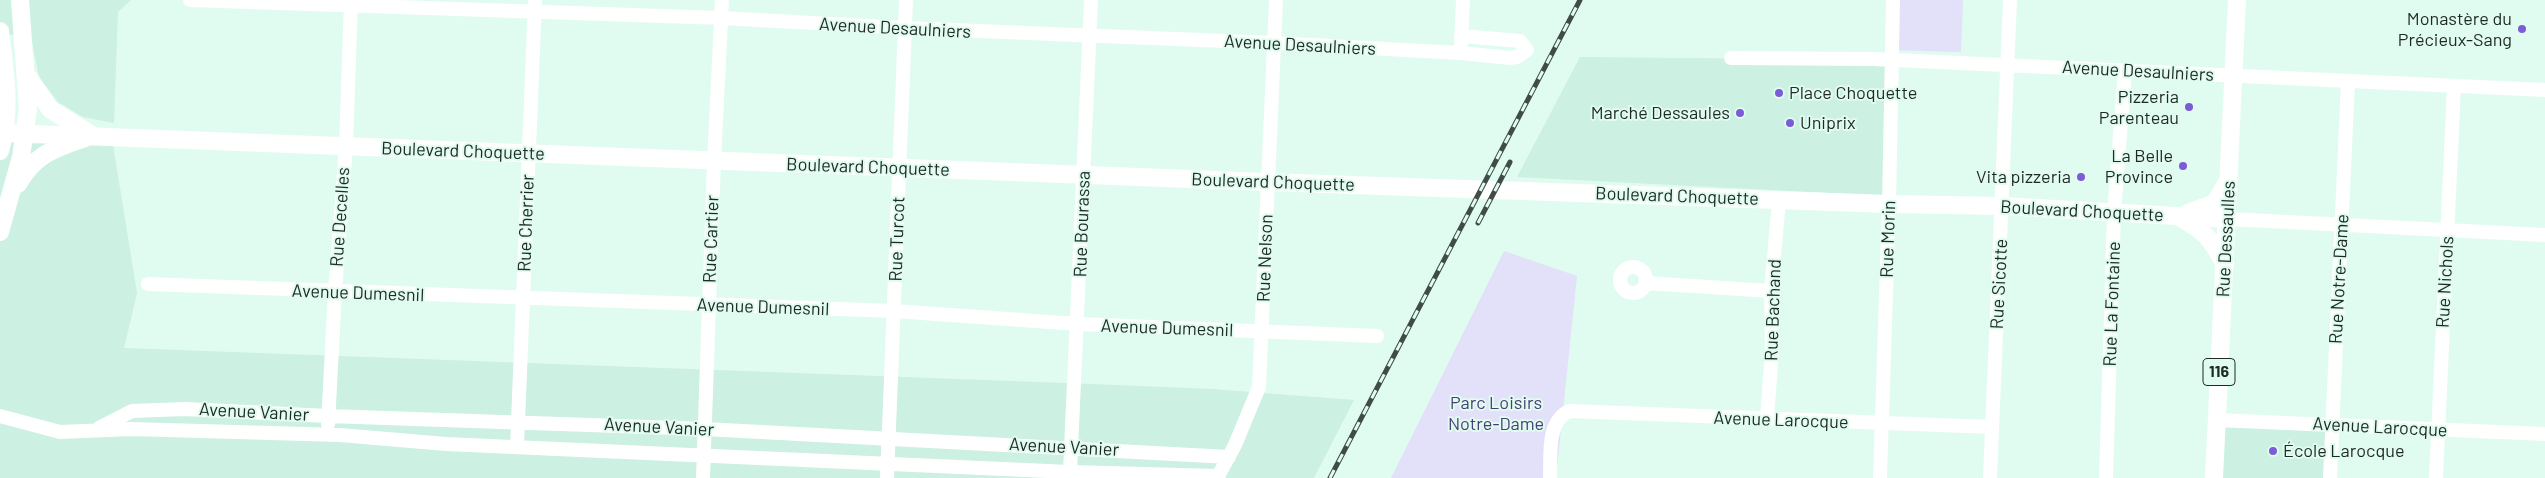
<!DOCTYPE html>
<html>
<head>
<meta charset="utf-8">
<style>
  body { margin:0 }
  canvas { display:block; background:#e0fbef }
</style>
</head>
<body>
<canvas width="2545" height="478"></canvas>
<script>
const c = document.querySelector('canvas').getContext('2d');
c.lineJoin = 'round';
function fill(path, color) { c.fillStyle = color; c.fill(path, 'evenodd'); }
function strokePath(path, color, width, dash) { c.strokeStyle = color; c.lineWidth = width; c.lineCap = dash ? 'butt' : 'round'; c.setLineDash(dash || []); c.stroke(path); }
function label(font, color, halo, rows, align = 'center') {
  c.font = font + ' Barlow,sans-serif'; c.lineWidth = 4; c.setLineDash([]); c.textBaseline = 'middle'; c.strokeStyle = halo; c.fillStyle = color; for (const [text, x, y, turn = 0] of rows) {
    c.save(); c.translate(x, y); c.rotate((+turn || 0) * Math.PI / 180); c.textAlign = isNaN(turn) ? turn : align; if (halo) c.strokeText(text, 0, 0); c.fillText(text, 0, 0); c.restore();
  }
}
fill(new Path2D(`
  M0,0H131L118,12L114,123L83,117L58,102L39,77L30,33L0,36Z
  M1580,57L1890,60L1888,196L1517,177Z
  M0,141L113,145L137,293L124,348L1092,384L1211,389L1354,400L1314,478H0Z
  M2216,420L2333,425L2330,478H2214Z`), '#ccf0e1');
fill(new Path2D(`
  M1893,0H1963L1961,52L1891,50Z
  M1504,251L1577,276L1556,478H1391Z`), '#e3e0fa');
strokePath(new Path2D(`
  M190,0L722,18L905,28L1274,43L1461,53L1510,58L1517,57L1527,50L1520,41L1461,36
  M1461,44L1463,0
  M1731,58L1873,59L2545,90
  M2228,219L2545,235
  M1620 280a13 13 0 1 1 26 0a13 13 0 1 1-26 0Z
  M1646,283L1771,291
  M148,284L894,311L1078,324L1377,336
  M0,416L60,432L131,429L340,435L446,444L1070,472L1219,476
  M1767,419L1772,350L1771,291L1779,200
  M2216,420L2545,434
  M328,424L335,292L346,146L351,0
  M99,428L132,411L185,409L328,416L705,429L1229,457
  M517,447L535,0
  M1070,472L1091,0
  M703,478L714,161L722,0
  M887,478L906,0
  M1217,478L1235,445L1259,387L1276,0
  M1550,478C1551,456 1546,422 1569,411L1992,427
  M1880,478L1889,204L1893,0
  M1990,478L2010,0
  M2106,478L2114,213L2125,70
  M2330,478L2348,81
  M2436,478L2454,86`), '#fff', 14);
strokePath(new Path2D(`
  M0,31C5,73 12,110 0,151
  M29,78L50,109L90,134
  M6,133L1268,182L1889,204L2003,206L2228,219
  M18,184C35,154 54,149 85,138
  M2188,213L2215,203L2227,182
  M2181,218C2205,231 2212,240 2225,265
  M0,232L21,157L28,109L20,0
  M2214,478L2237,0`), '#fff', 18);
const rail = new Path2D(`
  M1478,223L1510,162
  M1330,478L1580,0`);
strokePath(rail, '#3f4c47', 5);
strokePath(rail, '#e0fbef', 3, [9]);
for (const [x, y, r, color] of [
  [2522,29,5,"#7b5cd6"],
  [1779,93,5,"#7b5cd6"],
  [2189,107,5,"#7b5cd6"],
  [1740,113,5,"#7b5cd6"],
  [1790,123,5,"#7b5cd6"],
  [2183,166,5,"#7b5cd6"],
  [2081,177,5,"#7b5cd6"],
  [2273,451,5,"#7b5cd6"]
]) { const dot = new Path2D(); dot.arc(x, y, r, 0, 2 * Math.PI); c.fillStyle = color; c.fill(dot); strokePath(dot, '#e0fbef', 2); }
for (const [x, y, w] of [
  [2219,372,32]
]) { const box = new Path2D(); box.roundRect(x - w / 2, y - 13.5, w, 27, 4); c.fillStyle = '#e0fbef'; c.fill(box); strokePath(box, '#1f2925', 1); }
label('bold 16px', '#1f2925', null, [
  ["116",2219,372]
]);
label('18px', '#1f2925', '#e0fbef', [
  ["Monastère du",2512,19],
  ["Précieux-Sang",2512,40],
  ["Place Choquette",1789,93,"left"],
  ["Pizzeria",2179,97],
  ["Parenteau",2179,118],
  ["Marché Dessaules",1730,113],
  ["Uniprix",1800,123,"left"],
  ["La Belle",2173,156],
  ["Province",2173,177],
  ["Vita pizzeria",2071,177],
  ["École Larocque",2283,451,"left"]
], 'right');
label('18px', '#1f2925', '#e0fbef', [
  ["Avenue Desaulniers",895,28,3],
  ["Avenue Desaulniers",1300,45,3],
  ["Avenue Desaulniers",2138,71,3],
  ["Boulevard Choquette",463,151,2],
  ["Boulevard Choquette",868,167,2],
  ["Boulevard Choquette",1273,182,2],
  ["Boulevard Choquette",1677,196,2],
  ["Boulevard Choquette",2082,211,3],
  ["Rue Decelles",340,217,-86],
  ["Rue Cherrier",526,223,-88],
  ["Rue Bourassa",1082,224,-88],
  ["Rue Cartier",711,239,-88],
  ["Rue Turcot",897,239,-88],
  ["Rue Morin",1888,239,-88],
  ["Rue Dessaulles",2226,239,-87],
  ["Rue Nelson",1265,258,-88],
  ["Rue Notre-Dame",2339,279,-87],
  ["Rue Nichols",2445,282,-87],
  ["Rue Sicotte",1999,284,-87],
  ["Avenue Dumesnil",358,293,2],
  ["Rue La Fontaine",2112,304,-88],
  ["Avenue Dumesnil",763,307,2],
  ["Rue Bachand",1773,310,-88],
  ["Avenue Dumesnil",1167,328,2],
  ["Avenue Vanier",254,412,3],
  ["Avenue Larocque",1781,420,2],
  ["Avenue Vanier",659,427,3],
  ["Avenue Larocque",2380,427,3],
  ["Avenue Vanier",1064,447,3]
]);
label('18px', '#493e74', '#e0fbef', [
  ["Parc Loisirs",1496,403],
  ["Notre-Dame",1496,424]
]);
</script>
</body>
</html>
